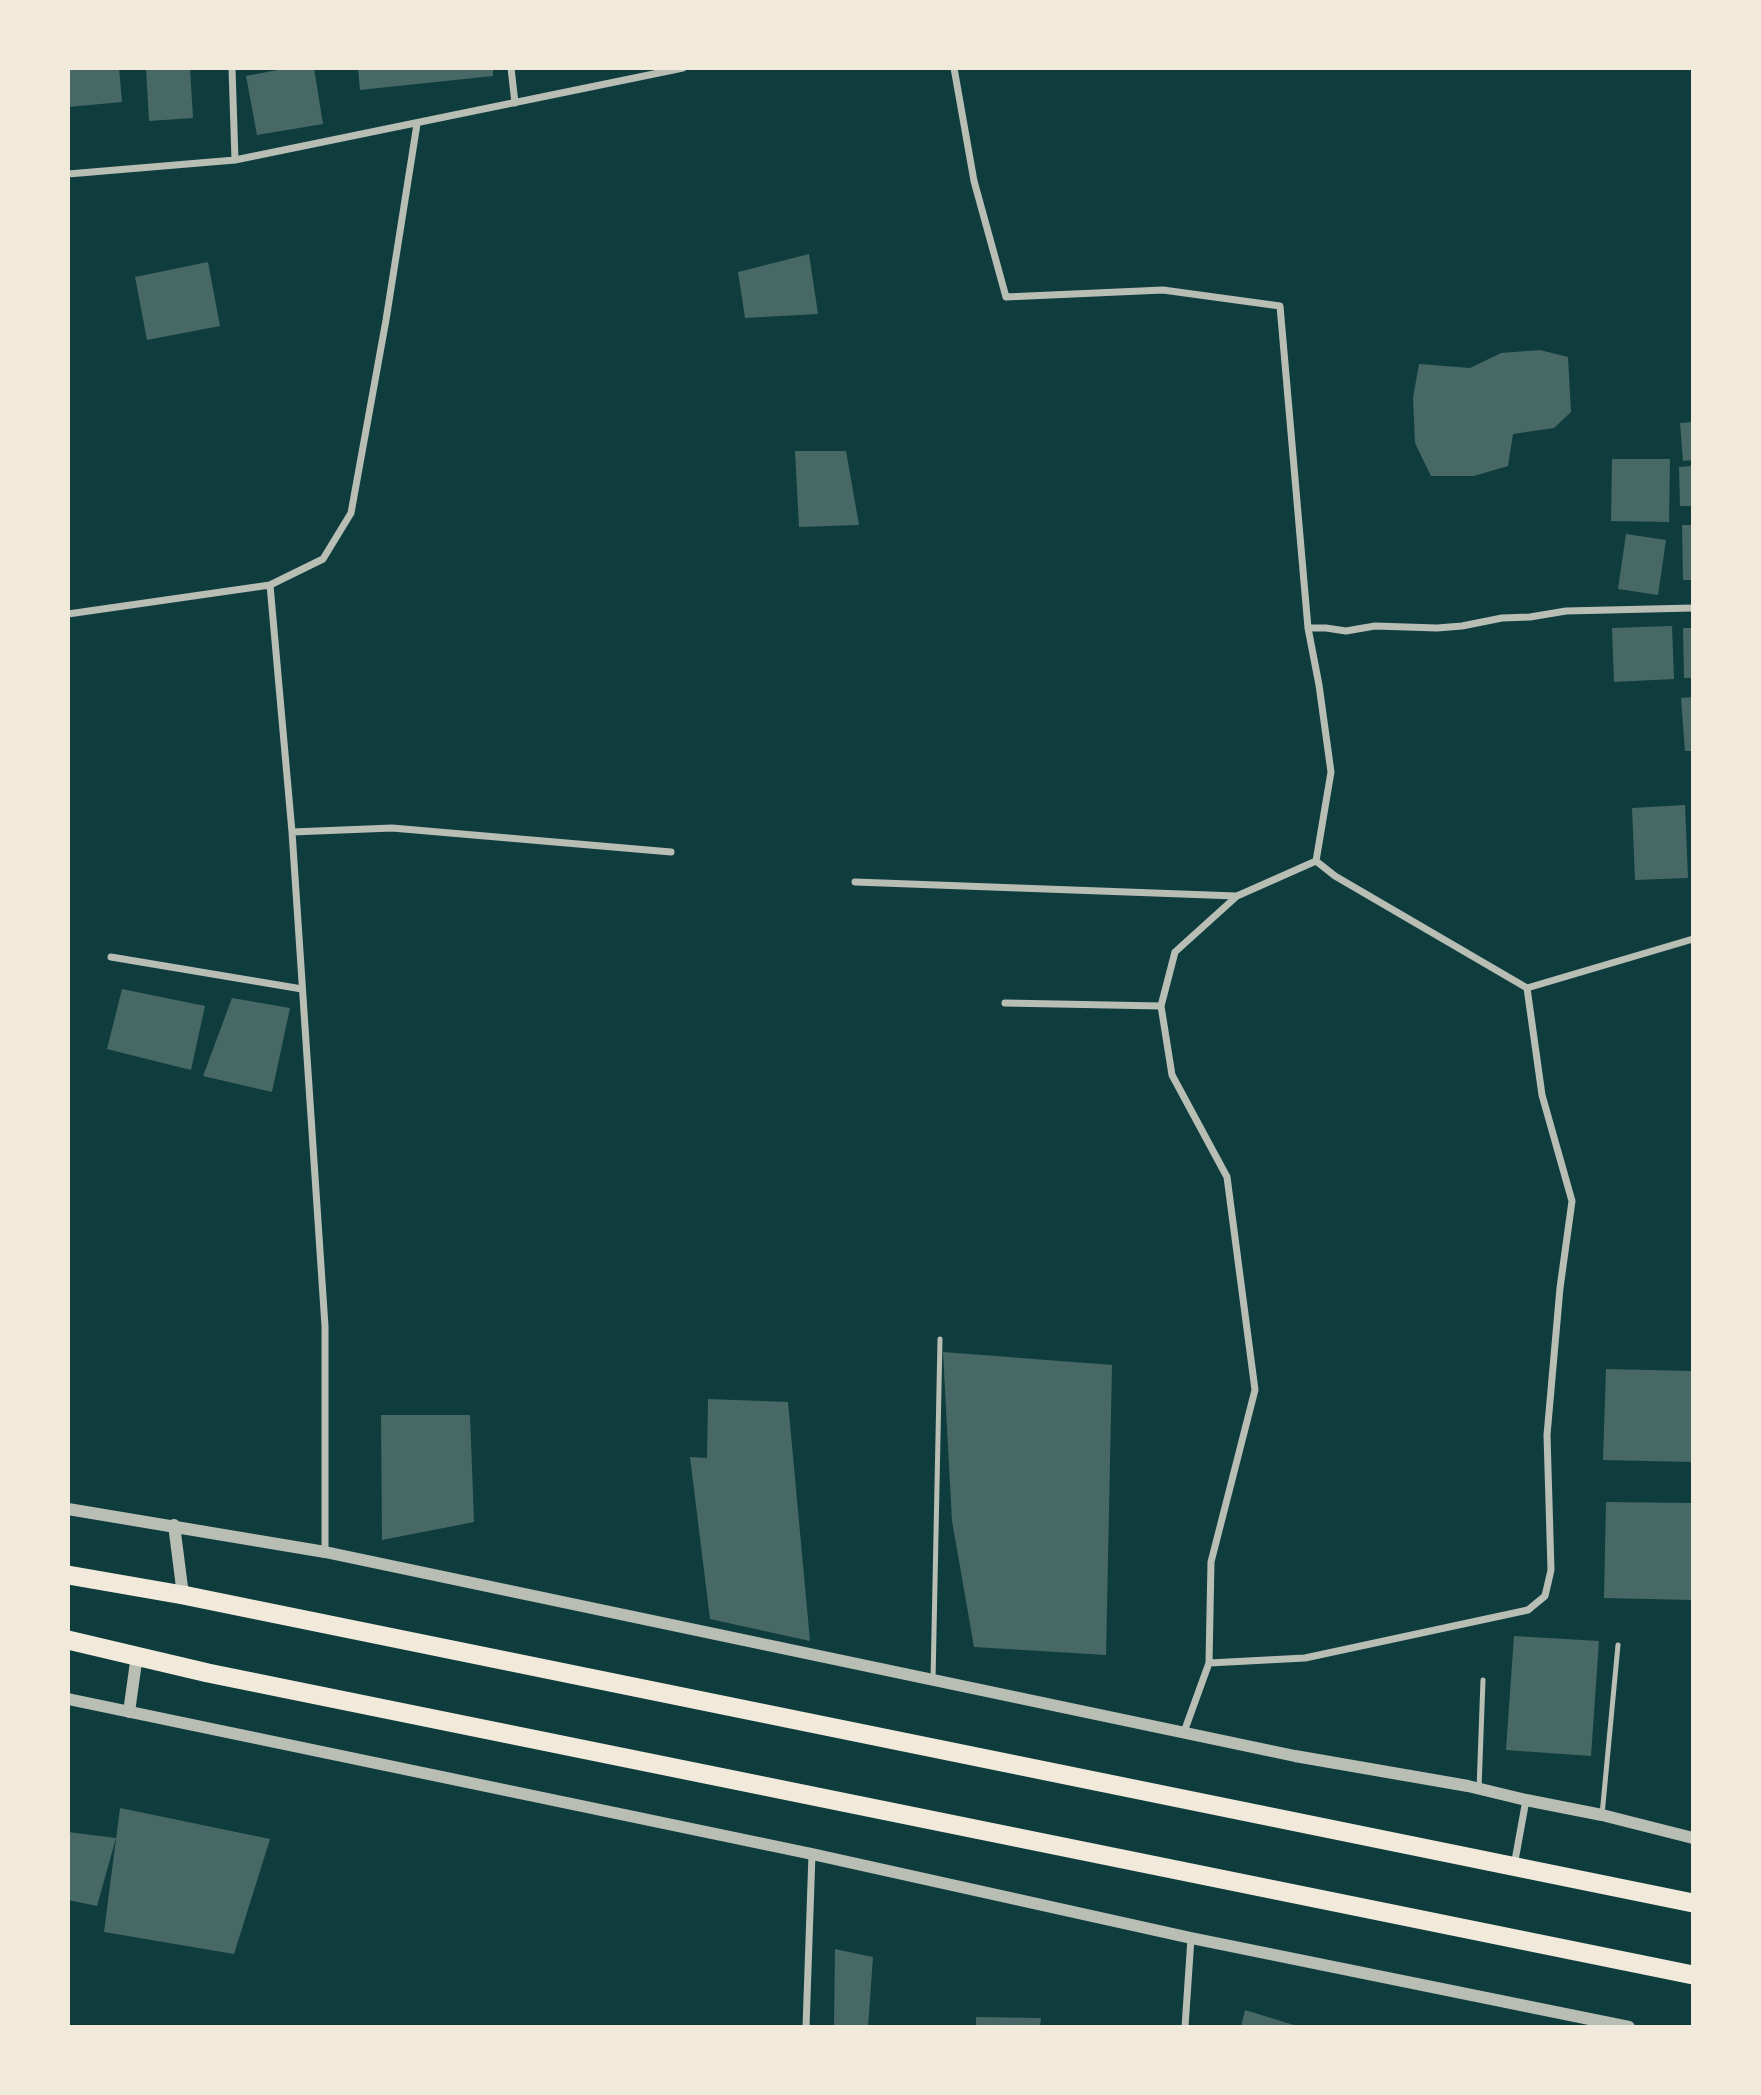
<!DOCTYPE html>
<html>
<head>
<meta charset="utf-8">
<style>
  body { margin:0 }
  #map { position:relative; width:1761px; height:2095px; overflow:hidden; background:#0f3d3e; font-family:Georgia,serif }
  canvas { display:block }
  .frame { position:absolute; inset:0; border:70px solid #f1e9da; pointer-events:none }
</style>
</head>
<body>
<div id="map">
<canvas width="1761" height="2095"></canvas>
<div class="frame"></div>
</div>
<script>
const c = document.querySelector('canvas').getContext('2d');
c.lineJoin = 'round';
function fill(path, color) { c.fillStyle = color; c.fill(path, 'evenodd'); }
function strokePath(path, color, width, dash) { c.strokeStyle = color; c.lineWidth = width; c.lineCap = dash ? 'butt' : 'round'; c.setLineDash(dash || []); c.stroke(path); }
fill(new Path2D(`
  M68,68H119L122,102L68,107Z
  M146,68H190L193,118L149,121Z
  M288,68H314L323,124L257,135L246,76Z
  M358,68H493V76L360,90Z
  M809,254L818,314L745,318L738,272Z
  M208,262L220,326L147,340L135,277Z
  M1540,350L1568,357L1571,412L1554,428L1513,434L1508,466L1474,476H1431L1415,443L1413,398L1419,364L1470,368L1501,353Z
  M1693,422V460L1683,461L1680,423Z
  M795,451H846L859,525L799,527Z
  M1612,459H1670L1669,522L1611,521Z
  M1693,466V506H1680L1679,467Z
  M1682,525H1693V580H1683Z
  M1626,534L1666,540L1658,595L1618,589Z
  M1672,626L1674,679L1614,682L1612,628Z
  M1683,628H1693V678H1684Z
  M1693,697V751H1685L1681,698Z
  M1685,805L1688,878L1635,880L1632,808Z
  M122,989L205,1006L191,1070L107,1049Z
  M232,998L290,1008L272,1092L203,1076Z
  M943,1352L1112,1365L1106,1655L974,1647L952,1521Z
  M1606,1369L1693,1371V1462L1603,1460Z
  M708,1399L788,1402L810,1641L710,1619L690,1457L707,1458Z
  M381,1415H470L474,1522L382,1540Z
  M1606,1502L1693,1503V1600L1604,1598Z
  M1514,1636L1599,1641L1591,1756L1506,1750Z
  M120,1808L270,1839L234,1954L104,1932Z
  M68,1832L116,1838L97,1906L68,1900Z
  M835,1949L873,1957L868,2027H834Z
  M1245,2010L1297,2026V2027H1241Z
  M976,2017L1041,2018L1040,2027H976Z`), '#486865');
strokePath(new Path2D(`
  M933,1681L940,1339
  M1479,1789L1483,1680
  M1602,1815L1618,1645`), '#b8beb3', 5);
strokePath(new Path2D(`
  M232,68L235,160
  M511,68L515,103
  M954,68L974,181L1006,297L1163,290L1280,306L1308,628L1319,685L1331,772L1316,861L1335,876L1527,988
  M68,174L235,160L683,68
  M270,585L323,559L351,513L386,320L417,124
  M68,614L270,585L292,832L325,1326V1552
  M1308,628H1326L1346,631L1375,626L1437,628L1462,626L1502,618L1530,617L1566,611L1693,608
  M292,832L392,828L671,852
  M855,882L1236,896
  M111,957L302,989
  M1005,1003L1161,1006
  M1209,1663L1305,1658L1528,1610L1545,1596L1551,1570L1547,1435L1560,1288L1572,1201L1542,1095L1527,988L1693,939
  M1184,1732L1209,1663L1211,1562L1255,1390L1227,1177L1172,1075L1161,1006L1175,952L1237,896L1316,861
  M1514,1866L1526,1800
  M806,2027L812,1854
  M1185,2027L1191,1938`), '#b8beb3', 7);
strokePath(new Path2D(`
  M68,1509L325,1552L1295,1756L1468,1786L1526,1800L1602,1815L1693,1838
  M174,1525L183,1595
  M68,1699L812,1854L1191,1938L1629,2027
  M129,1712L137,1655`), '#b8beb3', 12);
strokePath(new Path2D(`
  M68,1575L183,1595L1693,1903
  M68,1640L208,1673L1693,1975`), '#f1e9da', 19);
</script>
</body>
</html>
